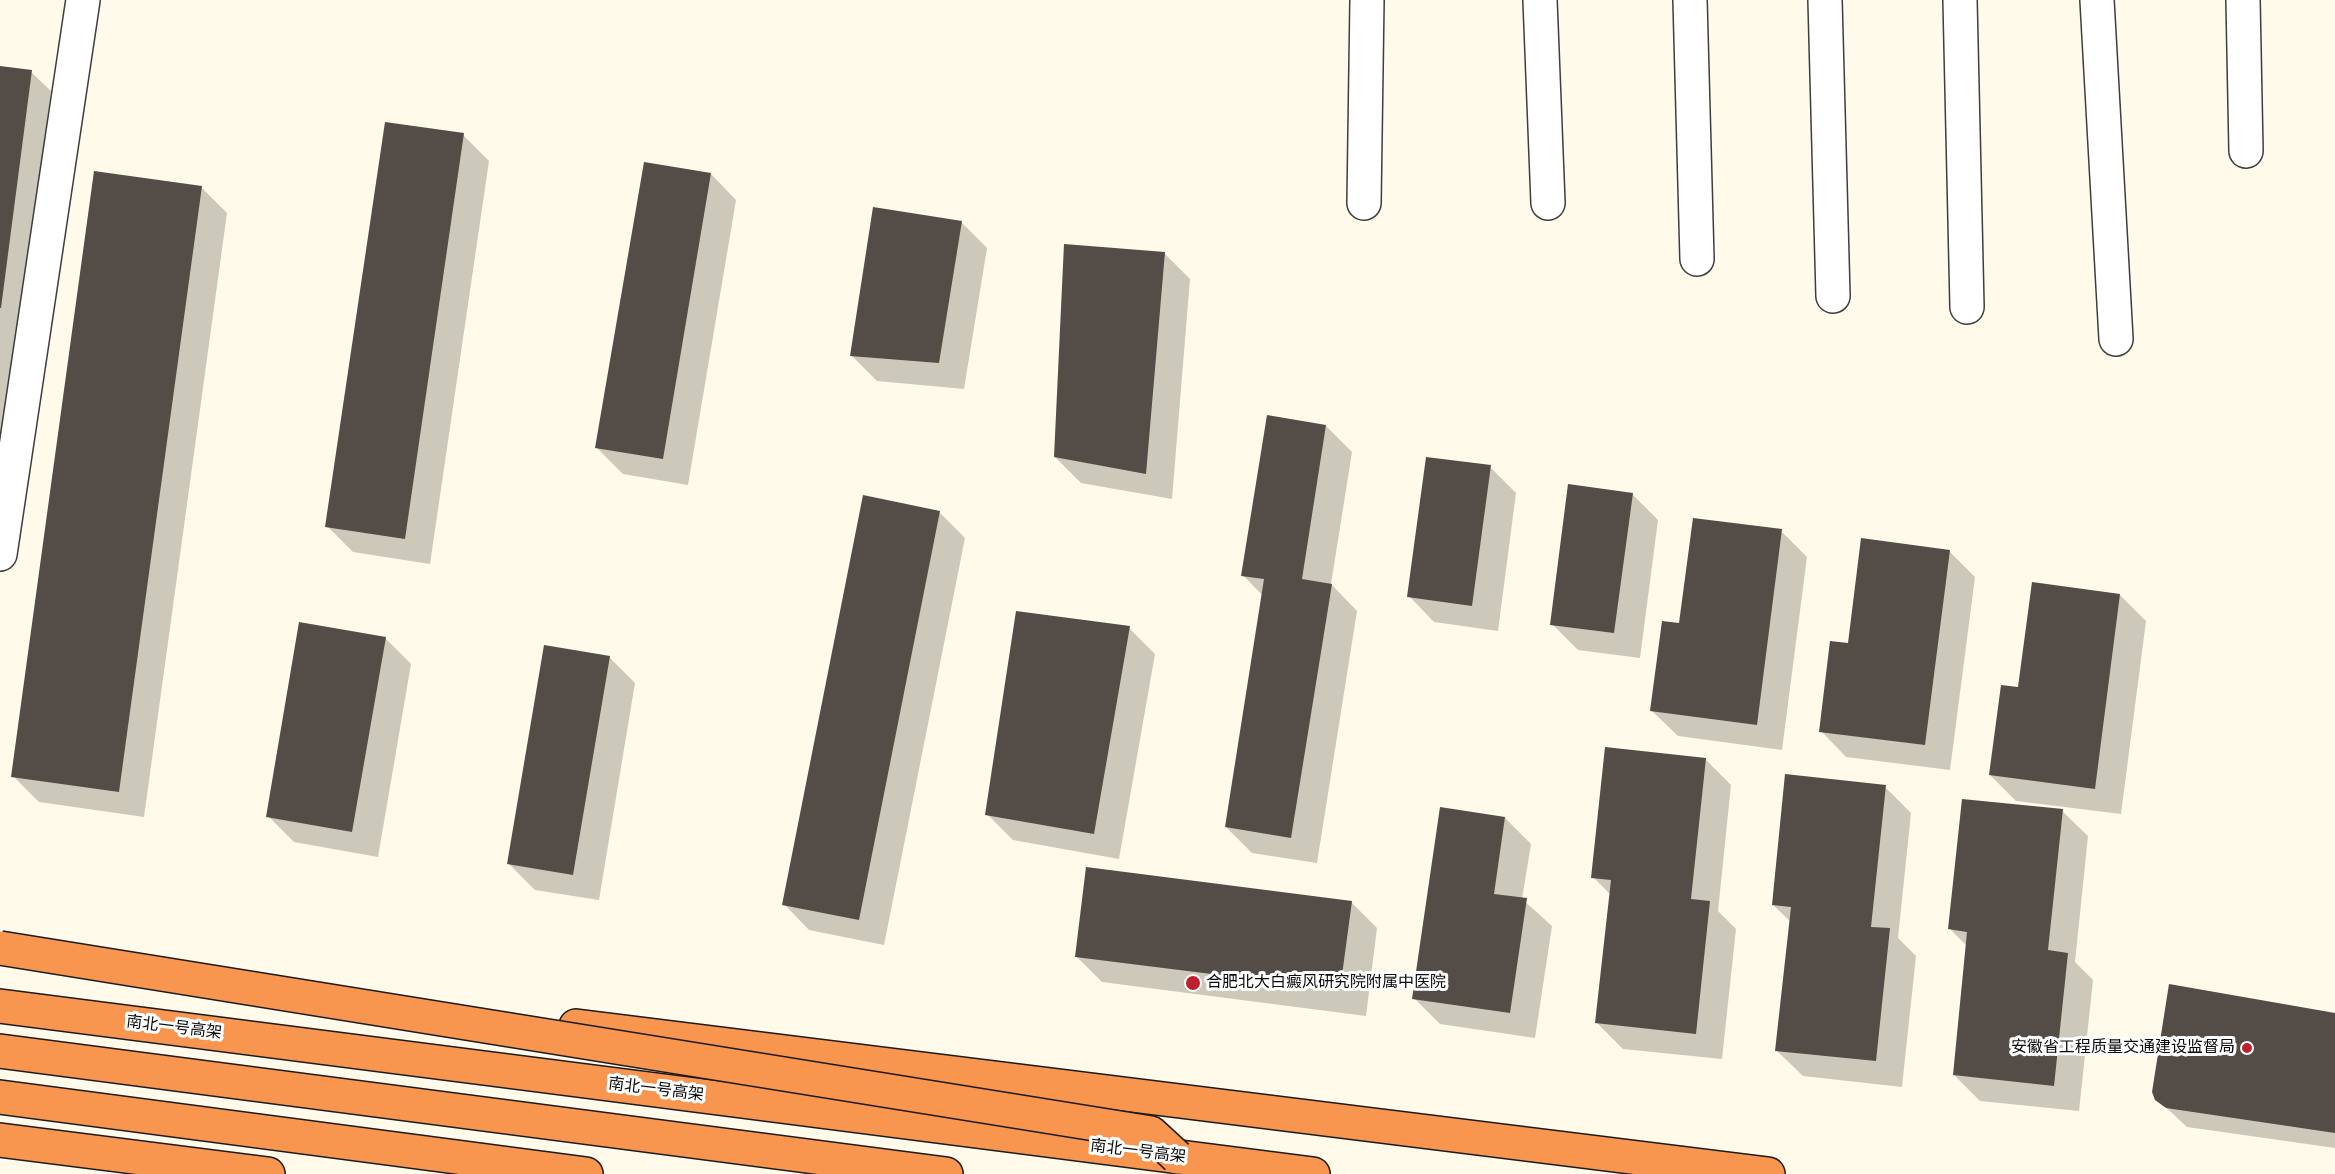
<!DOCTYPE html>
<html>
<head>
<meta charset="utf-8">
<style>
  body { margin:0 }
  canvas { display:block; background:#fffae9 }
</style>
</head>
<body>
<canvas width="2335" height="1174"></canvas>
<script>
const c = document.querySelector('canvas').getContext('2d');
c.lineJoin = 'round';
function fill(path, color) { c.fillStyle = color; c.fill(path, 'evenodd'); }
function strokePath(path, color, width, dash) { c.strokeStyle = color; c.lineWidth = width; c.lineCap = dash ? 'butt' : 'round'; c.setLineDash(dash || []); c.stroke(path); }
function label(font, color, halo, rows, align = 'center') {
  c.font = font + ' "Source Serif 4","Noto Sans SC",serif'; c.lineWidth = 6; c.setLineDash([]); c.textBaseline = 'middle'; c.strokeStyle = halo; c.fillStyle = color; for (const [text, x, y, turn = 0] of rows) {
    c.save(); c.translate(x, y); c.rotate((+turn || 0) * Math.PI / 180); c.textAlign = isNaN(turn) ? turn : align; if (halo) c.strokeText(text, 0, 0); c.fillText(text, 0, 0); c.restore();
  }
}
fill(new Path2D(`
  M0,68L31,72L51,91L0,486Z
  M463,135L489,161L430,564L353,552L327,526Z
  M711,174L736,200L688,485L623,474L597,448Z
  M201,187L227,213L144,817L39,802L13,776Z
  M961,222L987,248L964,389L877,381L851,355Z
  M1164,253L1190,279L1172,499L1081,483L1055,457Z
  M1326,426L1352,452L1331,584L1357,611L1317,863L1252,853L1226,827L1263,596L1243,575Z
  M1490,467L1516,493L1498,631L1434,622L1409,596Z
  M1632,494L1658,520L1640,658L1578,650L1552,624Z
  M939,512L965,538L884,945L809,930L784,904Z
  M1781,531L1807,557L1782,750L1678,736L1652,711Z
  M1949,551L1975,577L1950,770L1846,757L1821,731L1849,645Z
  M2120,595L2146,621L2121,814L2016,801L1990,775L2019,689Z
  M1129,628L1155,654L1119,859L1013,840L987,814Z
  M385,638L411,664L378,857L294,842L268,816Z
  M609,657L635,683L599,900L535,890L509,864Z
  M1705,759L1731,785L1718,911L1736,929L1722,1059L1623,1049L1597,1023L1611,895L1593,877Z
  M1885,787L1911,813L1898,938L1916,956L1902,1087L1803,1076L1777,1051L1791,922L1773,905Z
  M2062,811L2088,836L2075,962L2093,980L2079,1111L1980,1101L1954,1075L1967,946L1950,929Z
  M1505,818L1531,844L1522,899L1552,926L1535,1038L1440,1024L1414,998Z
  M1351,902L1377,928L1366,1016L1102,982L1076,956Z
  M2335,1014V1148L2187,1127L2157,1099Z`), '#0003');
fill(new Path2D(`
  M0,66L32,70L1,308H0Z
  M385,122L464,133L405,539L325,527Z
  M644,162L711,173L663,459L595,448Z
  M94,171L202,186L119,792L11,777Z
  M873,207L962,221L939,363L850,356Z
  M1064,244L1165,252L1146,474L1054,457Z
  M1267,415L1326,425L1302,579L1332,584L1291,838L1225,827L1264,579L1241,576Z
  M1426,457L1491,465L1472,606L1407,597Z
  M1568,484L1633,493L1614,633L1550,625Z
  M863,495L940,511L859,920L782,905Z
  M1693,518L1782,529L1757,725L1650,711L1662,621L1679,623Z
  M1861,538L1950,550L1925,745L1819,732L1830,641L1848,643Z
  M2032,582L2120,594L2095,789L1989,775L2001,685L2018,687Z
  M1016,611L1130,626L1094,834L985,815Z
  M299,622L386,637L352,832L266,817Z
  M544,645L610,656L573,875L507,864Z
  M1605,747L1706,758L1691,899L1710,901L1696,1034L1595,1023L1611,880L1591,878Z
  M1785,774L1886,785L1871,927L1890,928L1876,1061L1775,1051L1791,907L1772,905Z
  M1962,799L2063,809L2048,950L2068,953L2054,1086L1953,1075L1967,932L1948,929Z
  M1440,807L1505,817L1494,894L1527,898L1510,1013L1412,999Z
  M1086,867L1352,901L1340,990L1075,957Z
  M2169,984L2335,1013V1133L2166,1108L2155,1100L2152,1092Z`), '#544c47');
const minor = new Path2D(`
  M1540,0L1548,203
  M1690,0L1697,259
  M1825,0L1833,296
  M1960,0L1967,307
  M2097,0L2116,339
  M2243,0L2246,151
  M1364,203L1367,0
  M0,554L83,0`);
const highway = new Path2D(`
  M0,1006L1313,1174
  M576,1026L1768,1174
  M0,1051L946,1174
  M0,1097L586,1174
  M0,1140L268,1174`);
strokePath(minor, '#3e3e3e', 36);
strokePath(highway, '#1c1c1c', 36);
strokePath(minor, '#fff', 33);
strokePath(highway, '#f8954e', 33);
const highwayBridge = new Path2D(`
  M0,948L1151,1133L1177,1157`);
strokePath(highwayBridge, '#1c1c1c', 36, []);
strokePath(highwayBridge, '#f8954e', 33);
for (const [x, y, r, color] of [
  [1193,983,8,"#bd212e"],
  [2247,1048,6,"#bd212e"]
]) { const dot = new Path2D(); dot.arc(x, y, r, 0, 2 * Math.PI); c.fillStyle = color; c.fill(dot); strokePath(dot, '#fff', 2); }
label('16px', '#0b0b0b', '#fff', [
  ["合肥北大白癜风研究院附属中医院",1206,983],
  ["安徽省工程质量交通建设监督局",2235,1048,"right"]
], 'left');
label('16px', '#0b0b0b', '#fff', [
  ["南北一号高架",174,1028,7],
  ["南北一号高架",656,1090,7],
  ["南北一号高架",1138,1152,7]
]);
</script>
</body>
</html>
